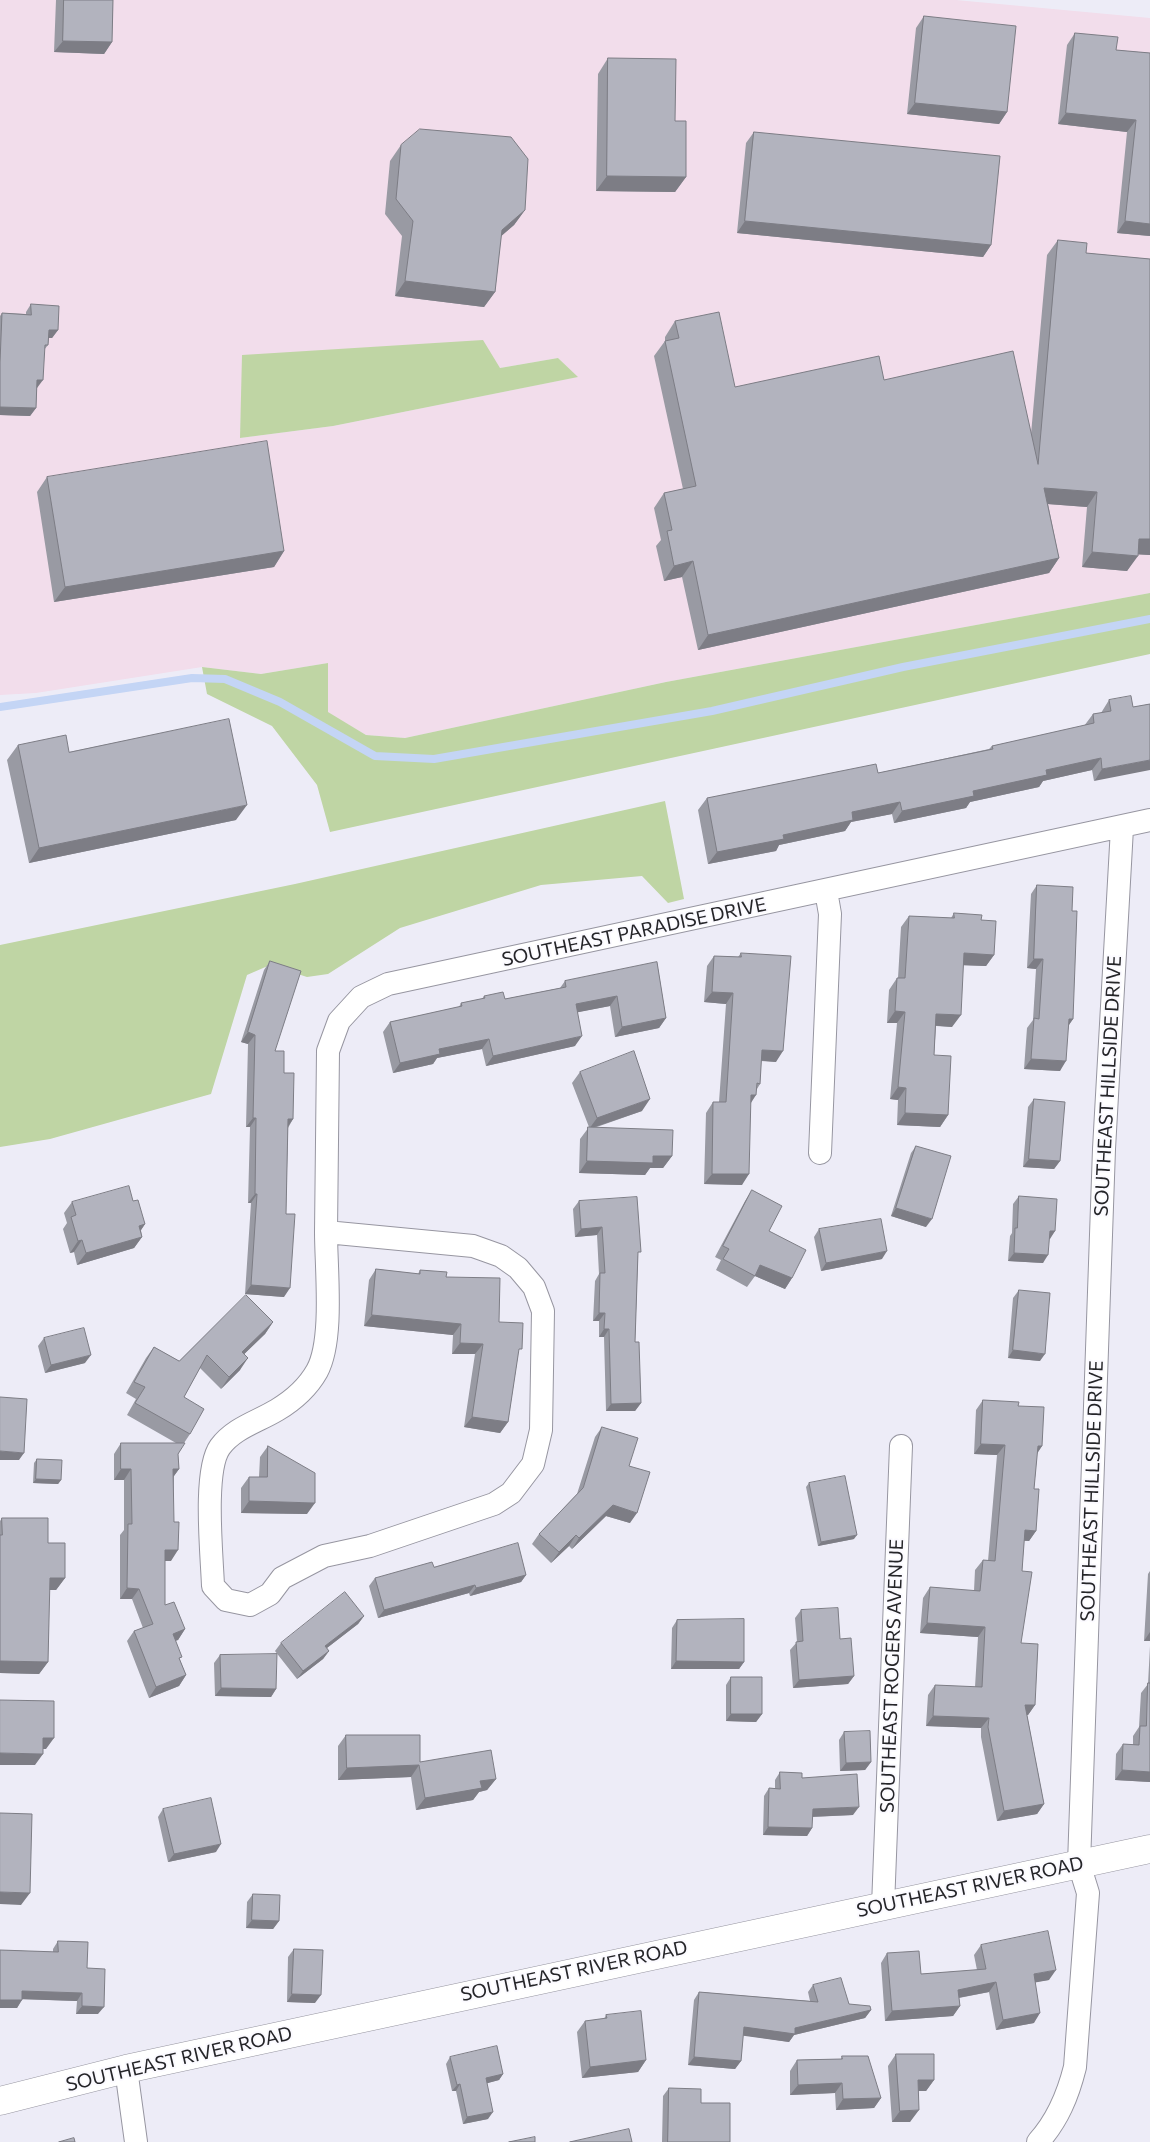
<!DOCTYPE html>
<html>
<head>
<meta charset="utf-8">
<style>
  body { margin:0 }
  canvas { display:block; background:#edecf7 }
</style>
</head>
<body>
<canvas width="1150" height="2142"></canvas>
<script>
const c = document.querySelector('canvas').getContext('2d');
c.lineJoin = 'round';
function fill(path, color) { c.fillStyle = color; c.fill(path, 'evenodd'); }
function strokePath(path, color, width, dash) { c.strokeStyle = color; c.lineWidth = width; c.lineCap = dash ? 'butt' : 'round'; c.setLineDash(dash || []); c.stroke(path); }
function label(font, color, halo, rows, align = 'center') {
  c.font = font + ' Commissioner,sans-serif'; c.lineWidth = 4; c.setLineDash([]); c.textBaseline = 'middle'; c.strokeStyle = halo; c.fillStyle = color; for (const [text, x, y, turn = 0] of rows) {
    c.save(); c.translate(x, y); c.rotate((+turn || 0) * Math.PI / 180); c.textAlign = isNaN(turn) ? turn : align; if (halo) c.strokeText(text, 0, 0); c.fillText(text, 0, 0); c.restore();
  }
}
fill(new Path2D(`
  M0,0H956L1150,18V593L666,682L405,738L366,735L327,712L328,663L261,674L202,667L36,693L0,695ZM243,355L500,368L558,358L577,377L333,426L240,438Z`), '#f2ddeb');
fill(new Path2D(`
  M483,340L500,368L558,358L578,377L333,426L240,438L242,355Z
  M1150,593V654L330,832L317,785L272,726L207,694L202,667L261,674L328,663V712L366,735L405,738L666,682Z
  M665,801L684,899L668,903L642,876L541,885L400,928L328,974L307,977L270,965L247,975L211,1094L50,1139L0,1147V945L295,884Z`), '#bfd5a4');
strokePath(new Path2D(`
  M0,707L192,678L225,679L280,702L375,756L434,759L712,711L903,667L1150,619`), '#c4d5f5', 8);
const street = new Path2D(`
  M820,1153L830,914L826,891
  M326,1232L473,1246L501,1256L518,1268L534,1287L543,1311L541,1430L533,1464L511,1493L494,1504L370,1546L324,1556L282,1578L270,1594L250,1605L226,1600L213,1586C212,1556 203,1471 220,1447C234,1428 257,1422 277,1410C292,1401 308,1387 317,1371C334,1340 326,1269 326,1232Z
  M326,1232L328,1051L339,1021L361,997L388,984L1150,820
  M883,1906L901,1446
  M126,2069L136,2142
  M1038,2142C1058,2120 1068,2095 1075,2067L1088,1893L1079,1864L1104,1149L1122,828`);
const secondary = new Path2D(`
  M0,2101L126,2069L1150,1849`);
strokePath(street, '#9796a1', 24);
strokePath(secondary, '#9796a1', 29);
strokePath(street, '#fff', 22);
strokePath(secondary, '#fff', 28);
fill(new Path2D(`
  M56,0H113L112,42L104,54L54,52Z
  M924,16L1007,112L999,124L907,114L916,28Z
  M1075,33L1116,50L1150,53V236L1117,233L1127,132L1058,124L1067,45Z
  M608,58L675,121L686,177L675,192L596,191L598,74Z
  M754,132L991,245L983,257L737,233L746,143Z
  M401,145L525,210L514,225L501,236L495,292L484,307L395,296L402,236L385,214L390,161Z
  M1058,240L1086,253L1150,259V555L1138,554L1127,571L1082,567L1087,507L1048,504L1059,558L1049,573L698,650L682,577L664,581L656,546L661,540L654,508L664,493L683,489L654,356L665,341V337L675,321L735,387L884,380L1031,434L1047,255Z
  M31,304L58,330L52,338H49L48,345L44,350L37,388L36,408L30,416L0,415V316L2,313L26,314V312Z
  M47,477L284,551L274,567L54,602L37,492Z
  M1109,700L1133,707L1150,704L1094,781L1092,770L1043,781L1039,787L970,802L966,808L894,823L892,814L851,822L845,831L779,845L776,851L708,864L698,810L707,798L878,773L989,749L992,746L1084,726L1093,714L1101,713Z
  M18,745L69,752L236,820L29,863L7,760Z
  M1037,885L1072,911L1073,1019L1069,1025L1060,1071L1024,1069L1027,1028L1033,1020L1036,969L1027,968L1031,894Z
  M954,913L981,920L994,955L986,966L963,965L952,1027L936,1026L934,1055L948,1115L940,1127L897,1125L898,1100L890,1099L897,1023H887L889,990L897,978H898L901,927L909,916L951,918Z
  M741,953L776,1062L761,1061L760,1084L757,1089L750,1103L742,1185L704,1184L706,1113L713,1102H719L726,1004L704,1002L707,966L714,956L738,957Z
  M270,961L275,1051L284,1073L293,1119L288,1128L284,1297L245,1294L251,1203H248L250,1127H246L248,1044L241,1042L264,970Z
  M657,962L666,1018L659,1028L615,1037L610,1006L578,1012L575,1046L486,1066L482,1049L437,1058L433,1064L393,1073L383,1032L390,1022L459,1007L461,1003L482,999L484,996L505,999L560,988L565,981Z
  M580,1072L642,1111L594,1128L672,1156L663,1168H650L645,1175L579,1173L580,1139L589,1127L572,1083Z
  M1034,1099L1060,1161L1054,1169L1023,1167L1028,1107Z
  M916,1146L926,1227L891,1216L911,1153Z
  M752,1190L769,1231L792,1278L785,1289L755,1276L747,1287L716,1270L721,1260L715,1257L745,1201Z
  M1019,1196L1055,1231L1049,1239L1043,1263L1008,1261L1010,1236L1012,1233L1013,1204Z
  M579,1201L638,1256L635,1342L641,1403L635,1411H606L604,1337H599V1321H593L595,1281L599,1274L597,1235L575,1237L573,1209Z
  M72,1202L145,1224L141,1230L142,1237L134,1248L77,1265L74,1252L70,1253L63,1229L67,1223L64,1213Z
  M819,1229L882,1259L821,1271L814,1237Z
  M376,1269L418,1274L420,1270L446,1277L499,1322L518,1355L508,1422L500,1433L464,1427L475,1354H452L453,1335L364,1326L369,1280Z
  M1019,1290L1040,1361L1008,1358L1013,1298Z
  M273,1322L265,1334L244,1354L240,1370L221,1389L200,1368L184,1397L190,1434L184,1443L178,1454L179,1469L174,1476L171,1561H165V1605L185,1629L178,1640L175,1641L180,1660L186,1675L179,1686L149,1698L127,1641L134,1631L143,1628L132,1599H120V1535L124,1530V1480H114V1454L121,1443H176L127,1415L136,1399L126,1393L146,1358L154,1347L179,1361Z
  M44,1338L85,1363L45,1373L38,1346Z
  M983,1400L1018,1406L1042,1446L1037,1454L1034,1489L1036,1531L1029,1541H1024L1022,1571L1021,1643L1035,1705L1028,1715H1027L1044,1804L1037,1814L997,1821L981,1737V1728L926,1726L928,1695L935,1685L975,1687L978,1637L920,1633L923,1598L930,1587L974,1591L975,1570L983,1560L988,1561L997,1455L974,1454L976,1410Z
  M602,1427L629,1466L630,1523L606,1516L572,1549L569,1546L551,1563L532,1544L539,1534L577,1494L595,1437Z
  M268,1446L307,1514L241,1513V1488L249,1477H259L260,1457Z
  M37,1459L61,1480L58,1484L33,1483L34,1463Z
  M809,1483L854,1539L818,1546L806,1487Z
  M2,1518L48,1543L65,1578L56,1590H49L48,1662L39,1674L0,1673V1521Z
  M1150,1571V1641H1144L1148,1574Z
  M526,1575L521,1582L470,1596L469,1593L378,1618L369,1586L375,1578Z
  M801,1610L840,1639L854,1676L848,1684L793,1688L790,1650L797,1642L795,1618Z
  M364,1616L358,1624L327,1648L329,1651L323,1659L297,1679L275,1651L281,1643Z
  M677,1620L744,1662L739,1669H671L672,1628Z
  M1150,1646V1782L1115,1780L1116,1754L1123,1744L1133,1745V1736L1139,1727L1141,1693L1148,1684Z
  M220,1655L276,1689L271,1697L215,1696L214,1663Z
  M731,1677L762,1714L756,1722L726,1721V1685Z
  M844,1732L871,1762L865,1770L840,1771L839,1740Z
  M346,1735L420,1762L496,1779L487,1790L479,1792L473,1800L416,1810L411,1777L338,1780V1746Z
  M780,1772L802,1778L853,1815L812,1817V1828L807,1836L763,1835L764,1796L769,1788H775V1780Z
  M163,1809L216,1852L168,1862L158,1817Z
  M253,1894L279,1921L273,1929L246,1928L247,1902Z
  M58,1941L87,1968L98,2014H76L77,2001L22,1999L17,2008H0V1950L53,1952V1949Z
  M981,1945L1049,1980L1035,1982L1034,2023L996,2030L989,1992L959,1998L960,2006L953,2016L885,2021L881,1963L887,1953L921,1974L977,1970L974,1955Z
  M294,1949L315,2003L287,2002L288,1957Z
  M813,1985L849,2004L871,2010L865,2018L794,2035L789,2042L743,2035L741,2061L735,2069L688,2065L694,2000L699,1992L810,2001L808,1992Z
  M606,2015L646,2060L638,2072L582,2078L577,2032L585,2021L604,2019Z
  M896,2054L934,2080L926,2091H918L910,2122H892L888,2066Z
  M842,2056L881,2098L874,2108L836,2110L835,2093L790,2095V2071L797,2060L841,2059Z
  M450,2057L503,2074L499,2080L487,2083L488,2119L463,2124L456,2091H452L446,2064Z
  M669,2088L701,2103L730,2142H662L663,2096Z`), '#999aa3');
fill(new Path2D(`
  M63,41L112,42L104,54L54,52Z
  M915,103L1007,112L999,124L907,114Z
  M1066,113L1136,120L1127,132L1058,124Z
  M607,176L686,177L675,192L596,191Z
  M525,210L514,225L491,245L502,230Z
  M745,221L991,245L983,257L737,233Z
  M1125,221L1150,224V236L1117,233Z
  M405,281L495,292L484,307L395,296Z
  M49,330H58L52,338H44Z
  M37,380H43L37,388H31Z
  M0,407L36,408L30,416L0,415Z
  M1044,488L1097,492L1087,507L1034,503Z
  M1139,539H1150V555L1128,554Z
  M284,551L274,567L54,602L65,587Z
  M1092,552L1138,556L1127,571L1082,567Z
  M1059,558L1049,573L698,650L708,635Z
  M693,561L682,577L664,581L674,566Z
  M1101,758L1092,770L1043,781L1039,787L970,802L966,808L894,823L902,811L1046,770Z
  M1150,760V770L1094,781L1102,769Z
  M900,802L892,814L851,822L845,831L779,845L776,851L708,864L717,852L783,835L852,812Z
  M247,805L236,820L29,863L39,848Z
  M964,953L994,955L986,966L956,965Z
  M1034,959H1043L1036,969L1027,968Z
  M712,992L733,993L726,1004L704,1002Z
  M617,996L610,1006L569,1014L576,1004Z
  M895,1011L905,1012L897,1023H887Z
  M936,1014L961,1015L952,1027L928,1025Z
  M666,1018L659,1028L615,1037L622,1027Z
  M1069,1019H1073L1066,1029Z
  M248,1032L255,1035L248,1044L241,1042Z
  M582,1036L575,1046L486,1066L493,1056Z
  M489,1039L482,1049L437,1058L433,1064L393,1073L400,1063L439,1049Z
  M762,1050L783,1051L776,1062L755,1060Z
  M1031,1059L1066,1061L1060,1071L1024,1069Z
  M898,1087L906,1088L898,1100L890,1099Z
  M751,1095H756L749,1106Z
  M650,1099L642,1111L589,1129L597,1118Z
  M905,1113L948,1115L940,1127L897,1125Z
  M253,1118H256L250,1127H246Z
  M288,1119H293L287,1128Z
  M653,1156H672L663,1168H650L645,1175L579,1173L587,1161Z
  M1029,1159L1060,1161L1054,1169L1023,1167Z
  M712,1174H749L742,1185L704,1184Z
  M255,1194H257L251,1203H248Z
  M896,1208L932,1219L926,1227L891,1216Z
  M145,1224L137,1236L139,1226Z
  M602,1227L597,1235L575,1237L581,1229Z
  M1050,1231H1055L1050,1239H1044Z
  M142,1237L134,1248L77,1265L86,1253Z
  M82,1240L74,1252L70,1253L78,1241Z
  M887,1251L882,1259L821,1271L826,1263Z
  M1014,1253L1048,1255L1043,1263L1008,1261Z
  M760,1265L792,1278L785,1289L755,1276Z
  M251,1285L290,1288L284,1297L245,1294Z
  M599,1313H605L599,1321H593Z
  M372,1315L461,1324L453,1335L364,1326Z
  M273,1322L265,1334L234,1364L242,1352Z
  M604,1329H609L604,1337H599Z
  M460,1343L483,1344L475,1354H452Z
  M1013,1350L1045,1354L1040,1361L1008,1358Z
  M91,1355L85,1363L45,1373L51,1365Z
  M248,1358L240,1370L221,1389L229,1377Z
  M641,1403L635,1411H606L611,1404Z
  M472,1417L508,1422L500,1433L464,1427Z
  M981,1444L1005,1445L997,1455L974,1454Z
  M1038,1446H1042L1035,1456Z
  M0,1451L24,1453L19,1460H0Z
  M121,1469H131L124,1480H114Z
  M173,1469H179L171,1480Z
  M36,1479L61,1480L58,1484L33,1483Z
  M249,1501L315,1503L307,1514L241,1513Z
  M613,1505L637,1513L630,1523L606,1516L572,1549L579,1538Z
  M1025,1530L1036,1531L1029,1541L1018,1540Z
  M576,1535L569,1546L551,1563L559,1552Z
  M857,1535L854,1539L818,1546L821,1542Z
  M165,1550H178L171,1561H158Z
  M526,1575L521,1582L470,1596L476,1588Z
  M50,1578H65L56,1590H42Z
  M475,1585L469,1593L378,1618L384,1610Z
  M127,1588L139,1589L132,1599H120Z
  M364,1616L358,1624L319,1654L325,1646Z
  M927,1623L985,1627L978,1637L920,1633Z
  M185,1629L178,1640L165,1644L173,1634Z
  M1150,1632V1641H1144Z
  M329,1651L323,1659L297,1679L303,1671Z
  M0,1661L48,1662L39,1674L0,1673Z
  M676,1661L744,1662L739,1669H671Z
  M186,1675L179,1686L149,1698L156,1687Z
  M854,1676L848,1684L793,1688L799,1680Z
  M221,1688L276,1689L271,1697L215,1696Z
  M1025,1705H1035L1028,1715H1018Z
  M731,1714H762L756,1722L726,1721Z
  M933,1716L989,1718L981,1728L926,1726Z
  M43,1738H54L46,1749H35Z
  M0,1753L43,1754L35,1765H0Z
  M871,1762L865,1770L840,1771L846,1763Z
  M419,1765L411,1777L338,1780L347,1768Z
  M1122,1770L1150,1772V1782L1115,1780Z
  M496,1779L487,1790L479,1792L473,1800L416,1810L425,1798L480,1781Z
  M1044,1804L1037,1814L997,1821L1004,1811Z
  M859,1807L853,1815L807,1817L813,1809Z
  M768,1827L812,1828L807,1836L763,1835Z
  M221,1844L216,1852L168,1862L174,1854Z
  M0,1892L30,1893L21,1905L0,1904Z
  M252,1920L279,1921L273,1929L246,1928Z
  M1056,1970L1049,1980L1027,1984L1034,1974Z
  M996,1982L989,1992L952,1999L958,1990Z
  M22,1991L82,1993L77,2001L17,1999Z
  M292,1994L321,1995L315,2003L287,2002Z
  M0,2000H22L17,2008H0Z
  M82,2006L104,2007L98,2014H76Z
  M960,2006L953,2016L885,2021L892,2011Z
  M871,2010L865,2018L794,2035L789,2042L738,2035L744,2027L795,2028Z
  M1040,2013L1034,2023L996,2030L1003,2020Z
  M694,2057L741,2061L735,2069L688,2065Z
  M646,2060L638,2072L582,2078L590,2067Z
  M503,2074L499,2080L481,2085L486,2078Z
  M918,2080H934L926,2091H910Z
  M842,2083L835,2093L790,2095L798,2085Z
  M460,2084L456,2091H452L457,2085Z
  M881,2098L874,2108L836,2110L843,2099Z
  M919,2110L910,2122H892L900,2111Z
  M493,2112L488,2119L463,2124L467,2117Z`), '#7d7d85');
const building = new Path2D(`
  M64,0H113L112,42L63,41Z
  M924,16L1016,26L1007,112L915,103Z
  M1075,33L1118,37L1116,50L1150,53V224L1125,221L1136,120L1066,113Z
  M608,58L676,59L675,121H686V177L607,176Z
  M420,129L511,137L528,159L525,210L502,230L495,292L405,281L413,221L396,199L401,145Z
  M754,132L1000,156L991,245L745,221Z
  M1058,240L1087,243L1086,253L1150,259V539H1139L1138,556L1092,552L1097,492L1044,488L1059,558L708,635L693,561L674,566L667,531L672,530L664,493L696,486L665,341L679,338L675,321L719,312L735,387L879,356L884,380L1013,351L1038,464Z
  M31,304L59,306L58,330H49L48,345H45L43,380H37L36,408L0,407V362L2,313L31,315Z
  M267,441L284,551L65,587L47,477Z
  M1131,696L1133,707L1150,704V760L1102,769L1101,758L1046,770L1047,775L973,791L974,796L902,811L900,802L852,812L853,820L783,835L784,839L717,852L707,798L876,764L878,773L993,749L992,746L1094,723L1093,714L1111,711L1109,700Z
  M229,719L247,805L39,848L18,745L66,735L69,752Z
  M1037,885L1073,887L1072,911H1077L1073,1019H1069L1066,1061L1031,1059L1034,1018L1039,1019L1043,959H1034Z
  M954,913L982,915L981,920L996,921L994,955L964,953L961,1015L936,1014L934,1055L951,1056L948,1115L905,1113L906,1088L898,1087L905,1012L895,1011L897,978H905L909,916L954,918Z
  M741,953L791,956L783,1051L762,1050L760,1084L757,1083L756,1095H751L749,1174H712L713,1102H726L733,993L712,992L714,956L741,957Z
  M270,961L301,971L275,1051H284V1073H294L293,1119H288L286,1214H295L290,1288L251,1285L257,1194H255L256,1118H253L255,1035L248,1032Z
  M657,962L666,1018L622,1027L617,996L576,1004L582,1036L493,1056L489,1039L439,1049L440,1054L400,1063L390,1022L462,1006L461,1003L485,998L484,996L503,992L505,999L566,987L565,981Z
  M634,1051L650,1099L597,1118L580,1072Z
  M1034,1099L1065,1102L1060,1161L1029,1159Z
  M588,1127L673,1130L672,1156H653V1163L587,1161Z
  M916,1146L951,1156L932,1219L896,1208Z
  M129,1186L133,1201L138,1200L145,1224L139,1226L142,1237L86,1253L82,1240L78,1241L71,1217L76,1215L72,1202Z
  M752,1190L782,1206L769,1231L806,1250L792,1278L760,1265L755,1276L723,1259L729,1249L723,1246Z
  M1019,1196L1057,1199L1055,1231H1050L1048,1255L1014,1253L1015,1228H1017Z
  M637,1197L641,1252H638L635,1342H639L641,1403L611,1404L609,1329H604L605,1313H599L600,1273H605L602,1227L581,1229L579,1201Z
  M881,1219L887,1251L826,1263L819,1229Z
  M376,1269L420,1274V1270L447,1272L446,1277L500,1278L499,1322L523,1323L522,1349H519L508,1422L472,1417L483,1344L460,1343L461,1324L372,1315Z
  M1019,1290L1050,1293L1045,1354L1013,1350Z
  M246,1295L273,1322L242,1352L248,1358L229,1377L207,1355L184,1397L204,1409L190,1434L135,1403L145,1387L134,1382L154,1347L179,1361Z
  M84,1328L91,1355L51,1365L44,1338Z
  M0,1397L27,1399L24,1453L0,1451Z
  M983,1400L1019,1402L1018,1406L1044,1407L1042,1446H1038L1034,1489H1039L1036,1531L1025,1530L1022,1571L1032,1572L1021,1643L1038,1644L1035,1705H1025L1044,1804L1004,1811L988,1727L989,1718L933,1716L935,1685L982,1687L985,1627L927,1623L930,1587L980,1591L983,1560L995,1561L1005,1445L981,1444Z
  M602,1427L638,1438L629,1466L650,1472L637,1513L613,1505L579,1538L576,1535L559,1552L539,1534L583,1488Z
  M121,1443H185L178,1454L179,1469H173L174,1522H179L178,1550H165V1605L174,1602L185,1629L173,1634L182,1657L179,1658L186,1675L156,1687L134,1631L153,1624L139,1589L127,1588L128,1524H132L131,1469H121Z
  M268,1446L315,1473V1503L249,1501V1477H267Z
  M37,1459L62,1460L61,1480L36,1479Z
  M845,1476L857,1535L821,1542L809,1483Z
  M2,1518H48V1543H65V1578H50L48,1662L0,1661V1535H2Z
  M518,1543L526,1575L476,1588L475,1585L384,1610L375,1578L432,1562L434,1567Z
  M345,1592L364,1616L325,1646L329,1651L303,1671L281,1643Z
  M838,1608L840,1639L851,1638L854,1676L799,1680L796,1642L803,1641L801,1610Z
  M744,1619V1662L676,1661L677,1620Z
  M277,1654L276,1689L221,1688L220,1655Z
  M731,1677H762V1714H731Z
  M1148,1683H1150V1772L1122,1770L1123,1744L1139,1745L1140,1726H1146Z
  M0,1700L54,1701V1738H43V1754L0,1753Z
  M870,1731L871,1762L846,1763L844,1732Z
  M346,1735H420V1762L491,1750L496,1779L480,1781L482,1788L425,1798L419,1765L347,1768Z
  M780,1772L802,1773V1778L857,1774L859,1807L813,1809L812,1828L768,1827L769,1788L780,1789Z
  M211,1798L221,1844L174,1854L163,1809Z
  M0,1813L32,1814L30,1893L0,1892Z
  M253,1894L280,1895L279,1921L252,1920Z
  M1048,1931L1056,1970L1034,1974L1040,2013L1003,2020L996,1982L958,1990L960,2006L892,2011L887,1953L919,1951L921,1974L986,1969L981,1945Z
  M58,1941L88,1942L87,1968L105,1969L104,2007L82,2006V1993L22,1991V2000H0V1950L58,1952Z
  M294,1949L323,1950L321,1995L292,1994Z
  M841,1978L849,2004L870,2006L871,2010L795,2028V2034L744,2027L741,2061L694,2057L699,1992L818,2002L813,1985Z
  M641,2011L646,2060L590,2067L585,2021L607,2018L606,2015Z
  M497,2046L503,2074L486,2078L493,2112L467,2117L460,2084L457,2085L450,2057Z
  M896,2054H934V2080H918L919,2110L900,2111Z
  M842,2056H868L881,2098L843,2099L842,2083L798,2085L797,2060L842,2059Z
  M669,2088L701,2089V2103H730V2142H668Z
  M629,2129L632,2142H570Z
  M535,2137V2142H509Z
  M74,2138L75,2142H59Z`);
fill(building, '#b2b3be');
strokePath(building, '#7d7d85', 1);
label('19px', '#252529', '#fbfaff', [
  ["SOUTHEAST PARADISE DRIVE",634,932,-12],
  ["SOUTHEAST HILLSIDE DRIVE",1108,1086,-87],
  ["SOUTHEAST HILLSIDE DRIVE",1092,1491,-88],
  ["SOUTHEAST ROGERS AVENUE",892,1676,-88],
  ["SOUTHEAST RIVER ROAD",970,1887,-12],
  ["SOUTHEAST RIVER ROAD",574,1971,-12],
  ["SOUTHEAST RIVER ROAD",179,2059,-13]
]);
</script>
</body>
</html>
